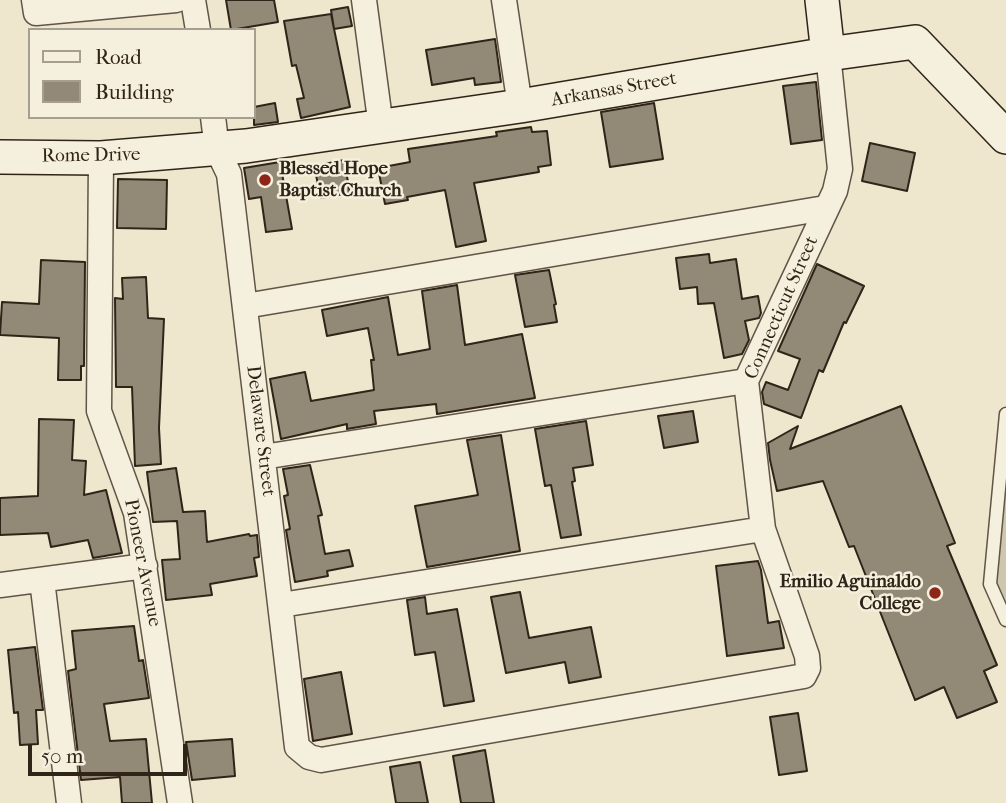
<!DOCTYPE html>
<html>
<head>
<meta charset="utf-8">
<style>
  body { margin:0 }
  #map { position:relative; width:1006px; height:803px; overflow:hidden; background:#efe7cd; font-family:"IM FELL French Canon",serif }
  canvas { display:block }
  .legend { position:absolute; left:28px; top:28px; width:228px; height:91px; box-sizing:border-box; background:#f5efde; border:2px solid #a69e8f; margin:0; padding:9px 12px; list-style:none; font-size:21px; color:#302419 }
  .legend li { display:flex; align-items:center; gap:14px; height:35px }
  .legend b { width:35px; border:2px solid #a69e8f }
  .scale { position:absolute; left:28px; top:744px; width:159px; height:32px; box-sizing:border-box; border:4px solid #302419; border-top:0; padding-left:9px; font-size:21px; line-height:24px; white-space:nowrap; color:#302419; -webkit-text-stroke:5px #f5efde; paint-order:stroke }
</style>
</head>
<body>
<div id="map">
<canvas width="1006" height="803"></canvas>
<ul class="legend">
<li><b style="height:9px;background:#f5efde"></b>Road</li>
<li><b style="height:19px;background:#938977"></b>Building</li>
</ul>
<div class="scale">50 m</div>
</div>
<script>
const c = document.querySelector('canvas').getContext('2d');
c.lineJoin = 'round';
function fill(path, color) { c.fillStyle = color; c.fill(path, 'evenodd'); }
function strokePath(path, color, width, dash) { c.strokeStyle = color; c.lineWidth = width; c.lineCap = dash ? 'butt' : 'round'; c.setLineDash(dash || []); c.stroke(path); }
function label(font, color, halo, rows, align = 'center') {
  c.font = font + ' "IM FELL French Canon",serif'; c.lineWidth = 5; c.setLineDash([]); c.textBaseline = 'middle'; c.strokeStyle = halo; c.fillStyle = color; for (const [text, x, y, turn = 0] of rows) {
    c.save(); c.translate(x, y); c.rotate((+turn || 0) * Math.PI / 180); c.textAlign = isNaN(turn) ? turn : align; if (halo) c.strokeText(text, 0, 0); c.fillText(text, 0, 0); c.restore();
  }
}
fill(new Path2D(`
  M1006,477V601L994,576Z`), '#cfc6ae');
const building = new Path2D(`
  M226,0H274L278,22L231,30Z
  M348,7L352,26L334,29L331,10Z
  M331,14L350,107L301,118L297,99L304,98L296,65L292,66L284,21Z
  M495,39L501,82L475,85L474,78L432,85L426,50Z
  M816,82L822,140L791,144L783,86Z
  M275,103L278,122L254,125V107Z
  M654,103L663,159L610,167L601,112Z
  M531,127L532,132L547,131L551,165L538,167L539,172L474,183L486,241L456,247L445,190L407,197L408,200L385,204L378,168L410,162L408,149L497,136L496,132Z
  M870,143L915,153L907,191L862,181Z
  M344,160L350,193L321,198L314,166Z
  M280,162L292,229L266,232L261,197L249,199L244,168Z
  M118,179L167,180L166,229L117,228Z
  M709,254L710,263L736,259L742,299L758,296L761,313L759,318L745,321L749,340L742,354L724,358L714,303L698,304L697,287L680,289L676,258Z
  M41,260L85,262L84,366H81V380H58L59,338L0,335L2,302L39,304Z
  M817,264L864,286L846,323L844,322L823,372L819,370L801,418L764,404L762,392L766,382L788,390L800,359L778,351Z
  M549,270L556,304L554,305L557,322L525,327L515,275Z
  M146,277L148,318L164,319L159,428L161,464L135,466L132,387H116L115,298L123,299L122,278Z
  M457,285L465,345L522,334L535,398L437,414L436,404L374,411L376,424L347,429V424L281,439L270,379L305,372L311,401L374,390L371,360H374L368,328L327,336L322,310L388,297L398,355L430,349L422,291Z
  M901,406L955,543L947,546L997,665L984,671L997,702L957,718L944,687L915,700L854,546L849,547L823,481L777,491L770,460L768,443L798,426L790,449Z
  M693,411L698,442L664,448L658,416Z
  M39,419L74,420L72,460L86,461L84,495L106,490L122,553L93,558L88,540L51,547L48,533L0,535V498L38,496Z
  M586,421L593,465L573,468L575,481L572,482L581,535L561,538L551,485L545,486L535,429Z
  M501,435L520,551L427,567L415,506L478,495L467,440Z
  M310,465L322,515L318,516L325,554L349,550L353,566L327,571L328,576L295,582L286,530L290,529L284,496L288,495L283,469Z
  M176,468L183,512L205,511L207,542L249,534L250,536L257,535L259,557L254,558L257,576L210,584L212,595L166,600L162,560L180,559L177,521L153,522L147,472Z
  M758,561L761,570L768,623L779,621L784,648L727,656L716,566Z
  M520,592L529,638L591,627L601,677L569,683L565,662L506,673L491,597Z
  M425,597L427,614L457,609L474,701L444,706L435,652L415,655L407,600Z
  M134,626L139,661L143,660L149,698L104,704L110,741L146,739L152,803H122L120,777L81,780L68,671L76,669L72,631Z
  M35,647L43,710H36L38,744L20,745L18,712L14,713L8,650Z
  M341,672L352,734L313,741L304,679Z
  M798,713L807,771L779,775L770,717Z
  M232,739L235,776L192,780L186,742Z
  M485,750L494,803H461L453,756Z
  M420,762L428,803H396L390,767Z`);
fill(building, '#938977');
strokePath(building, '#302419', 2);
const lane = new Path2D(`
  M1006,414L990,584L1006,620`);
const street = new Path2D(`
  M34,0L36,13L176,0
  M193,0L198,30
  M364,0L381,127
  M504,0L520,106
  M213,117L217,149L229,174L297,747L309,757L321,760L804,676L808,668L807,656L763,529L746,381L835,191L840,169L828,54
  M101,158L99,411L136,513L180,803
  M245,306L825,208
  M263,457L746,381
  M42,580L69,803
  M0,585L145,566
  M281,605L763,529`);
const secondary = new Path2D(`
  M822,0L828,54
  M0,157L101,158L246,146L520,106L828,54L915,42L1006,137`);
strokePath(lane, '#605546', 15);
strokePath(street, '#605546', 27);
strokePath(secondary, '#302419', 36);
strokePath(lane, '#f5efde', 12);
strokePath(street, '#f5efde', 24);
strokePath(secondary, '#f5efde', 33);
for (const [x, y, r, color] of [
  [265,180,7,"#8f2418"],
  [935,593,7,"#8f2418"]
]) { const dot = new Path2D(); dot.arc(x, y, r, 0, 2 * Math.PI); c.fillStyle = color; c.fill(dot); strokePath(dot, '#f5efde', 2.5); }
label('19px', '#302419', '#f5efde', [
  ["Arkansas Street",614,90,-10],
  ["Rome Drive",91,156,-1],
  ["Connecticut Street",782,308,-66],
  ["Delaware Street",260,431,83],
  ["Pioneer Avenue",142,563,79]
]);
label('bold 19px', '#302419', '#f5efde', [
  ["Blessed Hope",279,169],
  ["Baptist Church",279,191],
  ["Emilio Aguinaldo",921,582,"right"],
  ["College",921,604,"right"]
], 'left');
</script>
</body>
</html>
